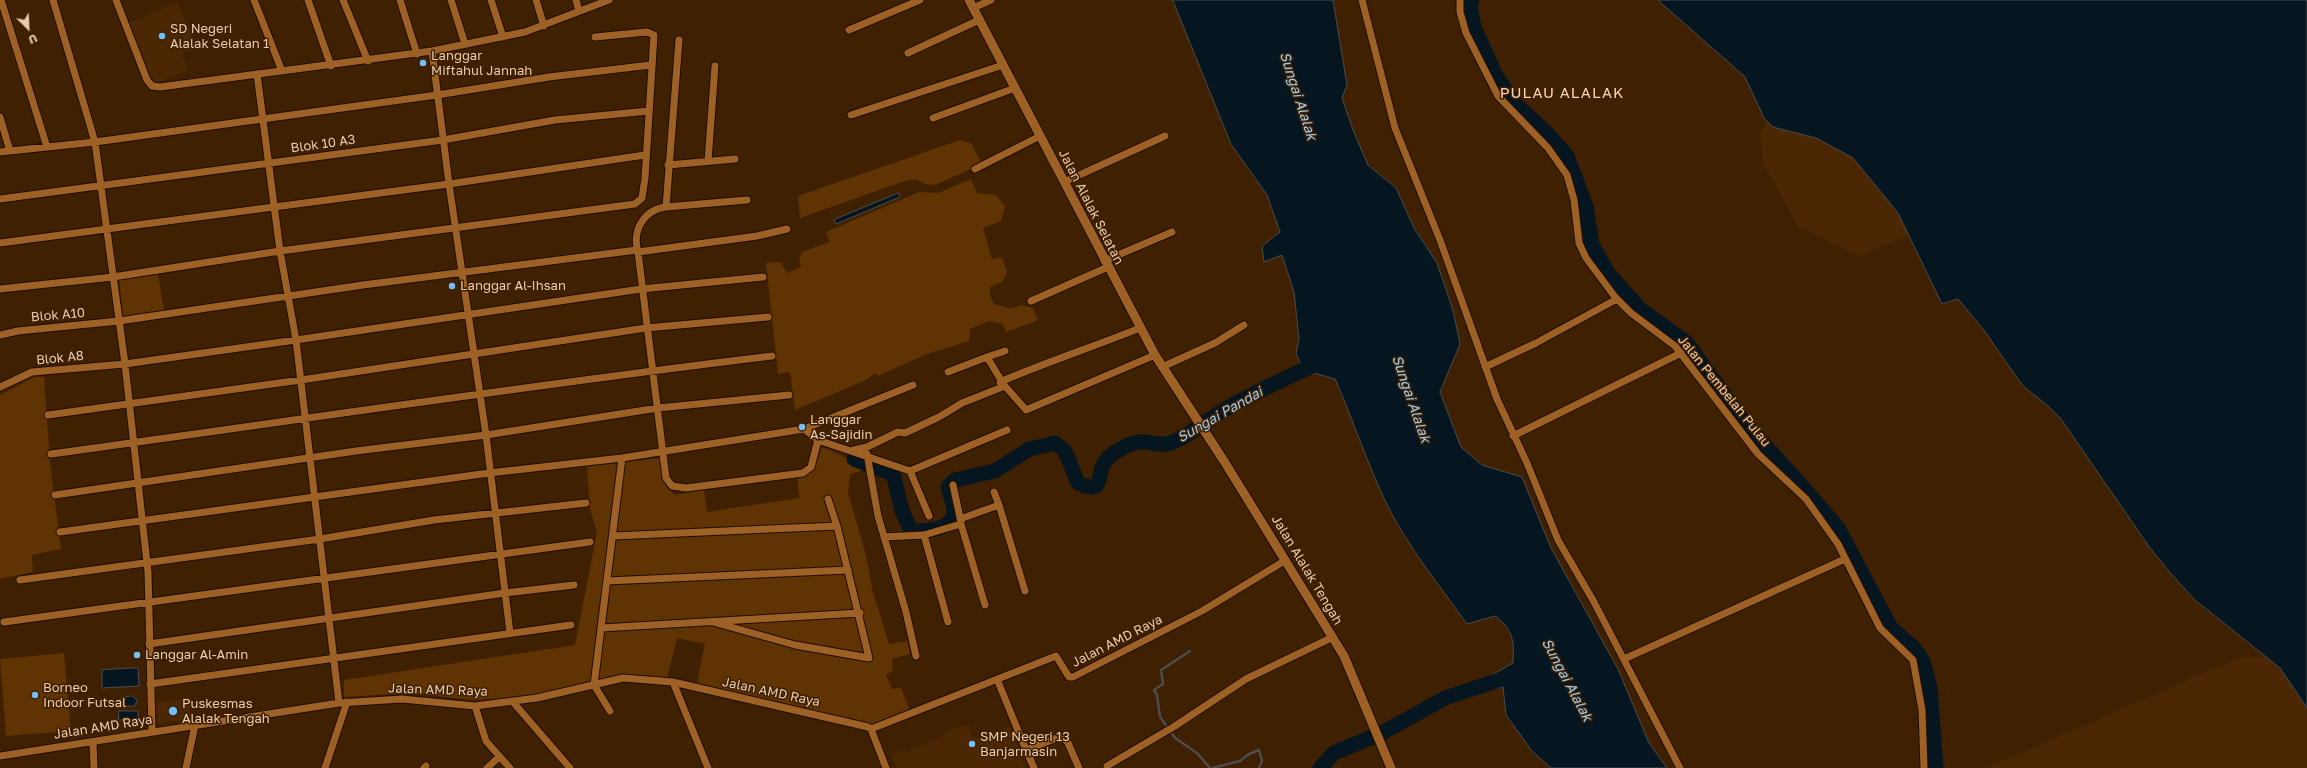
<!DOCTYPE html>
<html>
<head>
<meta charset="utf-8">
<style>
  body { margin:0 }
  #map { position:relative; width:2307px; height:768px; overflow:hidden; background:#3f2001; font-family:"Golos Text",sans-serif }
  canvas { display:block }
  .north { position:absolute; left:8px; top:8px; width:40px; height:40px; -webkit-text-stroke:3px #3f2001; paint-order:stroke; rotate:156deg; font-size:11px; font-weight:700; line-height:16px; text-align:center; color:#eccaaf }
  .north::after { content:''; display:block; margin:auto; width:14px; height:18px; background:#eccaaf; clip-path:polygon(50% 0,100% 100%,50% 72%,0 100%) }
</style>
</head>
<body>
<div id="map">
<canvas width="2307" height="768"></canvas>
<div class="north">U</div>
</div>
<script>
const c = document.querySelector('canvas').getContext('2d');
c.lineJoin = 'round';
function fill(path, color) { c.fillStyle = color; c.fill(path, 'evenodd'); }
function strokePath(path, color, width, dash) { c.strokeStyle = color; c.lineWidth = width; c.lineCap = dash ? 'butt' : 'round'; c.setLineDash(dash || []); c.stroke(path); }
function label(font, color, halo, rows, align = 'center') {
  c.font = font + ' "Golos Text",sans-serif'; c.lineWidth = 3; c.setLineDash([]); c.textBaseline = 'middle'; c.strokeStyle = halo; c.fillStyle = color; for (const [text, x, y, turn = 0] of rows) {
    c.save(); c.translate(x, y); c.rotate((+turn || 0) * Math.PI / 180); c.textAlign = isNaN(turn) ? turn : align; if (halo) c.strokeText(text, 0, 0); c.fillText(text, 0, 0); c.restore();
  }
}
fill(new Path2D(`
  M178,2L197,48L182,54L188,70L153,85L127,24Z
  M1806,94L1914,233L1858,256L1797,226L1763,162L1760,134L1773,109Z
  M2240,657H2267L2287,678L2307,708V768H1987Z
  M189,699L191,720L158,723L156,702Z
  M968,724L974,739L1010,726L1025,768H896L891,754L906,749L908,752L941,737L947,732Z`), '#4b2803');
fill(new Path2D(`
  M960,140L971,143L982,164L935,185L925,184L916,179L902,182L800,218L798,196Z
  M971,179L977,193L996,195L1005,206L1001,221L983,228L992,259L1002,257L1007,272L1002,282L990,287V296L994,304L1011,309L1021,305L1033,308L1038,320L1006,332L1003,324L989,321L970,329L969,341L927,354L878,376L875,373L868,379L795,410L790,372L778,374L766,263L780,262L787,273L801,267L799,258L802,252L830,242L826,232L919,192L938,193Z
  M158,274L164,311L123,316L119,279Z
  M34,377H44L50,463L61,549L32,555L33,572L0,579V395Z
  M822,447L859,463L862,470L850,475L848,492L865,552L873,592L889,644L907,641L910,654L892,659L893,671L886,675L892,689L901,688L910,711L874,725L743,696L697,683L705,644L677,638L667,678L624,675L539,694L509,698L474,700L408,693L344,697V680L575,645L597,532L590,509L587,466L662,458L666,487L675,495L704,490L707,512L799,498L798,479C815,470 816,465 822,447Z
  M64,653L71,731L6,736L0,659Z`), '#5f3302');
const water = new Path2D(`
  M1173,0H1333L1347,85L1342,98L1353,130L1368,165L1396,188L1414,228L1437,263L1453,310L1460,344L1440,392L1461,447L1482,465L1522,477L1551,548L1618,669L1649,743L1667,768H1551L1532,751L1506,715L1503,687L1484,690L1483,680L1513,663C1514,641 1514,630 1495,616L1467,624C1446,595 1423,565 1404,535C1374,488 1358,430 1335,379L1304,370L1296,354L1299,339L1294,292L1282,255L1264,262L1262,246L1280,232L1267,195L1231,144Z
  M1658,0H2307V708L2280,668L2195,600L2173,576L2150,548L2061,419L2048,406L2023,386L1983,329L1958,299L1942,304L1898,213L1853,158L1816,138L1773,127L1764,118L1745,77Z
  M899,193L900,197L836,224L834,220Z
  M138,668L139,686L102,688V670Z
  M132,696L137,700L135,706H121L119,703L121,698Z
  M119,711H138V720H119Z`);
fill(water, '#061620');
strokePath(water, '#4b4c4b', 1);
strokePath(new Path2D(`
  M1190,651L1161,670L1163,684L1154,690L1157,695L1160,717L1175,738L1197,753L1210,768
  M1213,768L1240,761L1249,754L1259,750L1262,761L1259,768`), '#4b4c4b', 2.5);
strokePath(new Path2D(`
  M1472,0L1470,5L1474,27L1495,74L1514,103L1546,132L1567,156L1586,206L1592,245L1608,273L1640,309L1686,342L1744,422L1801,485L1838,528L1891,628L1913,647L1923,661L1930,688L1936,768
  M854,459L890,473L894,477L902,511L912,532C926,530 945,531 953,518L954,507L948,487L955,480L995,471L1029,449L1055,443L1065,451L1078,483C1106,496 1095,475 1105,462C1109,455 1117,451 1124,447C1148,434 1154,451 1175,441C1192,434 1205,421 1221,412C1252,393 1288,377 1321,362
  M1320,768L1334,753L1382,733L1445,698L1502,679`), '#061620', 15);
const minor = new Path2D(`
  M1,0L47,147
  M53,0L95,142L125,364L148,572L152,732
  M116,0L147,80L152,86L160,87L432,51L525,32L609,0
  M254,0L282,71
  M308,0L331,66
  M343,0L368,61
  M400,0L417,54
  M451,0L465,44
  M491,0L503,37
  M536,0L544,26
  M576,0L579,11
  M1362,0L1395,128L1440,240L1497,399L1527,463L1558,540L1594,602L1680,768
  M1460,0V12L1466,33L1498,96L1548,148L1567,175L1574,200L1579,243L1586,258L1615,297L1631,313L1675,346L1758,454L1806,499L1838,544L1880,628L1913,660L1922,710L1924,768
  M973,8L991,0
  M849,30L920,0
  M432,51L449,184L486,435L510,633
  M908,53L979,20
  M257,74L280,251L296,340L339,703
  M851,115L1003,65
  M0,117L10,151
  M933,118L1015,88
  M0,152L95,142L437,95L549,77L651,65
  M708,161L715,66
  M668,165L735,159
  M975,169L1040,136
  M1064,182L1165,136
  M0,199L443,140L555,120L649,111
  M747,200L666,207C643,210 632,231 638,252L757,236L787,229
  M666,207L679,40
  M0,243L449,184L645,155
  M638,252L666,478L672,486L686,488L803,473L811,467L818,440
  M1104,261L1172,232
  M0,289L113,277L280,251L635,204L642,198L645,178L654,35L647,32L595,37
  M1031,301L1108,267
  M0,335L18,331L119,321L363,285L637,250
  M987,357L1005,351
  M1162,367L1215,343L1244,325
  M1485,367L1536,343L1617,299
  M948,372L987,357L1004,385
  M1000,382C1046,362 1093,347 1140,328
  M0,387L32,372L125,364L296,340L641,289L763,277
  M48,415L301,380L646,328L768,317
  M804,429L913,385
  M1513,436L1681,353
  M854,450L867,447L898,432L905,433L939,417L962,403L1005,386L1026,410L1155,355
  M51,454C291,421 531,385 772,356
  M867,454L878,516L906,612L916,656
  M910,471L1007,430
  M953,485L961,522
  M55,495L356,451L486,435L658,408L789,395
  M999,505L1025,591
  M960,519L999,505L994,492
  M60,532L489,473L622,458L804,429L818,440L910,471L929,516
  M924,535L948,622
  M613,536L837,526
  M884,537L924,535L961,524L985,605
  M20,580L320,539L434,520L586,503
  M607,581L848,570
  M4,622L590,542
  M713,622L795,645L869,658L837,526L828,499
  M601,628L860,613
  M149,644L505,593L574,585
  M1624,659L1845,559
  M997,679L1026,750L1062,736L1068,743L1079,768
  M673,682L708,768
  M150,684L571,625
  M513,702L570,768
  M475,706L486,741L510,768
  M610,711L594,685L622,458
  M871,729L1056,656L1069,677H1073L1202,611L1286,560
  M93,742L94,768
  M1026,750L1034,768
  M0,756L339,703L402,699L475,706L537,698L623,678L673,682L868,727L871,729L886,768
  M1107,766L1175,726L1246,679L1333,637
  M186,768L195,725
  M325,768L347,702
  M424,768L426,766
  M487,768L499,757`);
const tertiary = new Path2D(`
  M969,0L1155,355L1224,461L1344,656L1391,768`);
strokePath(minor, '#1f0d00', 9);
strokePath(tertiary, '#1f0d00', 11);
strokePath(minor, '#9d6025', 7);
strokePath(tertiary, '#9d6025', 9);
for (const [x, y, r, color] of [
  [162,36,4,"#74c0f6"],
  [423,63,4,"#74c0f6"],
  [452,286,4,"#74c0f6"],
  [802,427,4,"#74c0f6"],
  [137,655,4,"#74c0f6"],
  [35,695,4,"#74c0f6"],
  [173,711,5,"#74c0f6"],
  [972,744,4,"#74c0f6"]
]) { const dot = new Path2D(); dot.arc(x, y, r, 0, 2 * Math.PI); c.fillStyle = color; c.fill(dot); strokePath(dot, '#3f2001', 1.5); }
label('13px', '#eccaaf', '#3f2001', [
  ["SD Negeri",170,29],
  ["Alalak Selatan 1",170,44],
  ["Langgar",431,56],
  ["Miftahul Jannah",431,71],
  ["Langgar Al-Ihsan",460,286],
  ["Langgar",810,420],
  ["As-Sajidin",810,435],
  ["Langgar Al-Amin",145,655],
  ["Borneo",43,688],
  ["Indoor Futsal",43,703],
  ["Puskesmas",182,704],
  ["Alalak Tengah",182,719],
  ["SMP Negeri 13",980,737],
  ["Banjarmasin",980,752]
], 'left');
label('13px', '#eccaaf', '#3f2001', [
  ["Blok 10 A3",323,144,-8],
  ["Jalan Alalak Selatan",1091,207,63],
  ["Blok A10",58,315,-5],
  ["Blok A8",60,358,-6],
  ["Jalan Pembelah Pulau",1724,391,51],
  ["Jalan Alalak Tengah",1307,570,59],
  ["Jalan AMD Raya",1117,641,-27],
  ["Jalan AMD Raya",438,690,2],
  ["Jalan AMD Raya",771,692,12],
  ["Jalan AMD Raya",103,727,-9]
]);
label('italic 14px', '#9ccef3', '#3f2001', [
  ["Sungai Alalak",1298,96,72],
  ["Sungai Alalak",1411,399,71],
  ["Sungai Pandai",1220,415,-30],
  ["Sungai Alalak",1567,680,62]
]);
c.letterSpacing = '1px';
label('15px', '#fed5b3', '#3f2001', [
  ["PULAU ALALAK",1562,93]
]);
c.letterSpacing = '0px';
</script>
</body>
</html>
